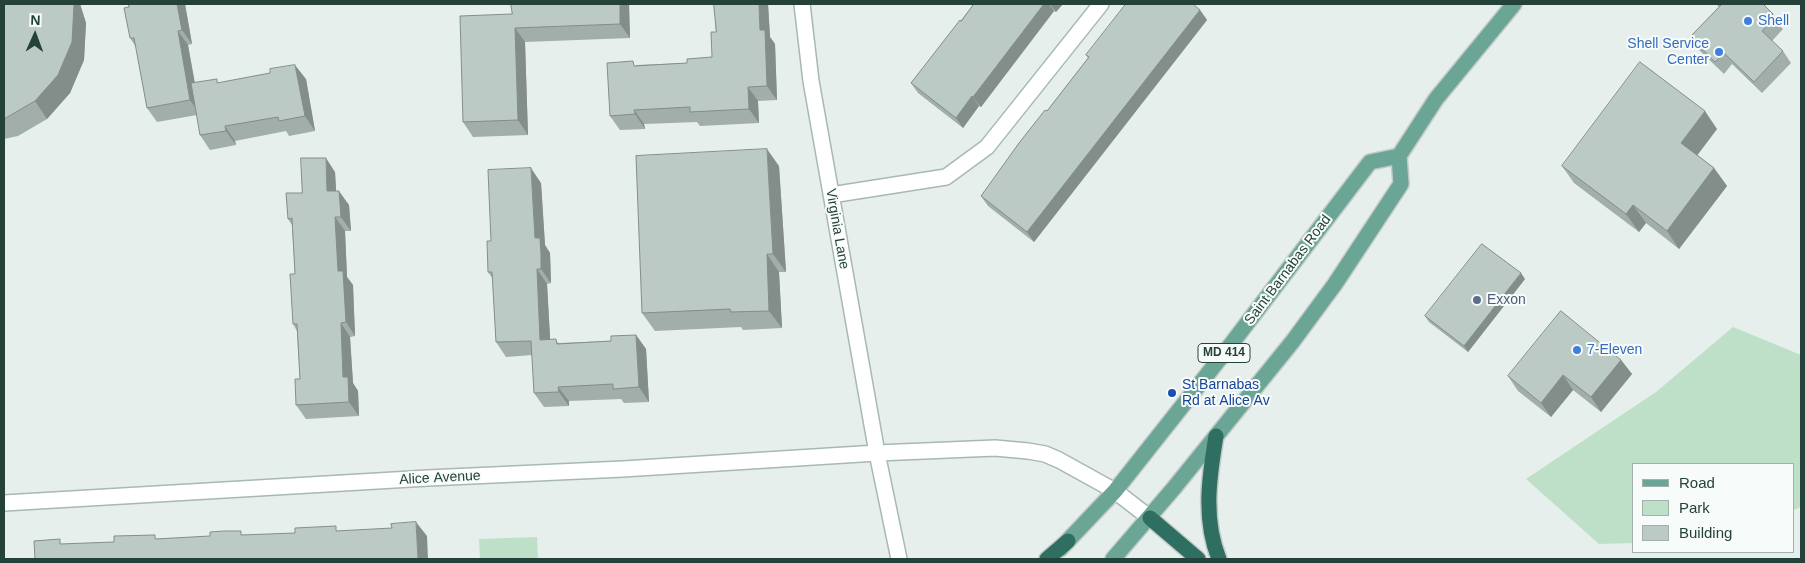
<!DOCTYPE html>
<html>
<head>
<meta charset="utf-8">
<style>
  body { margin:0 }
  #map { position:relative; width:1805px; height:563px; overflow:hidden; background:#e6efeb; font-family:Arial,sans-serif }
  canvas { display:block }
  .frame { position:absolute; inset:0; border:5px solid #24423a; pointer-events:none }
  .legend { position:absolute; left:1632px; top:463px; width:162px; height:90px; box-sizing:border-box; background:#f7fbf9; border:1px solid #a3b1ad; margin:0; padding:6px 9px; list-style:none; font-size:15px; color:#24423a }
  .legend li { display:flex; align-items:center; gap:10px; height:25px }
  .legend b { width:25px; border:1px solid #a3b1ad }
  .north { position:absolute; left:10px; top:10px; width:50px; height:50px; -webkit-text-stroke:4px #f7fbf9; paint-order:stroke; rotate:2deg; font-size:14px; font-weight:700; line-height:20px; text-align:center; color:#24423a }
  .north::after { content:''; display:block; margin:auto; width:18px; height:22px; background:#24423a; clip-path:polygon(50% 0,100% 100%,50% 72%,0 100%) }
</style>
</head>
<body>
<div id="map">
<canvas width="1805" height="563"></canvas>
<div class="frame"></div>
<ul class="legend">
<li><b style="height:6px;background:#6aa596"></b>Road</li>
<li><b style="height:14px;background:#bfe0c8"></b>Park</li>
<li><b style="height:14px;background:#bbcac4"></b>Building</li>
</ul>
<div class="north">N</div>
</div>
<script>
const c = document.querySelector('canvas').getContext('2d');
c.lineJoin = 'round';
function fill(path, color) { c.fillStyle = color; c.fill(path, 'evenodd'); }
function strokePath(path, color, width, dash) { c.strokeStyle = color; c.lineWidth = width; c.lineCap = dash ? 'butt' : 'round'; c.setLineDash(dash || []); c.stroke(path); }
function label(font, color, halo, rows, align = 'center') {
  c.font = font + ' Arial,sans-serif'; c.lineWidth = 4; c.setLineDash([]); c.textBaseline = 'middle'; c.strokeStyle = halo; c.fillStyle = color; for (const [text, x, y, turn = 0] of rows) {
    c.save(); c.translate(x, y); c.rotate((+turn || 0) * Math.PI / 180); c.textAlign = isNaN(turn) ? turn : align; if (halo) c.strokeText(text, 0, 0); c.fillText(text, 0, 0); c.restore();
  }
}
fill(new Path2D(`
  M1733,327L1801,355V507L1794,510V464H1634V543L1599,544L1526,479L1656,392Z
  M537,537L538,559H480L479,539Z`), '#bfe0c8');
const minor = new Path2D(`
  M802,4L811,81L877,453L899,559
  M831,195L946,177L987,147L1101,4
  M4,503L428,478L623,469L877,453L995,448L1028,451L1045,454L1059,460L1115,491L1150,518`);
const major = new Path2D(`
  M1060,549L1115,491L1229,347L1370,162L1399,156
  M1113,559L1174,488L1293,341L1335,284L1401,184L1399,156L1436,99L1514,4`);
const highway = new Path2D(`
  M1216,436C1209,478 1203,519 1219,559
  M1150,518L1198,559
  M1047,559L1068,541`);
strokePath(minor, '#a8b8b2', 18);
strokePath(major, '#c2cac8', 18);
strokePath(highway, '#c2cac8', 18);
strokePath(minor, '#fff', 15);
strokePath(major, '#6aa596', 15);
strokePath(highway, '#2f6f62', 15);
fill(new Path2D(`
  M4,4H80L86,23L84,60L70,93L47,119L18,136L4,139Z
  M185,4L192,44L188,45L195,83H219L306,79L315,131L289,136L286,131L235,141L236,145L210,150L200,135L197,115L157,122L147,108L136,47L130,38L129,7Z
  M511,4H629L630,38L525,42L528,135L473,137L463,122L512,14Z
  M714,4H768L770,37L775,44L777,100L758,101L759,123L700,126L697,122L644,124L645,129L620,130L610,116L636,65L687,63L712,57L716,32Z
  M974,4H1063L1056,12L1054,11L981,107L979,106L963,128L918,93L911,83Z
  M1716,4H1763L1773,14L1782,25L1780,26L1783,29L1772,41L1783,51L1791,63L1762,93L1732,64L1724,74L1698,49L1690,37L1719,7Z
  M1200,10L1207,20L1034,242L988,206L981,196L1088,58L1086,55Z
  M1717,129L1697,155L1714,168L1727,186L1679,249L1646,223L1639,232L1574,183L1562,166Z
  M779,166L786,272H779L782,328L743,330L741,327L655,331L642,313Z
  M335,172L336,191L349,205L351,231H345L347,277L353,285L355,336L350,337L353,383L358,391L359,416L306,419L296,405L300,379L297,331L293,324L295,274L292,225L288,219Z
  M541,183L545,245L550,253L551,283L547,284L550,339L559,343L611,341L636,335L646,349L649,402L624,403L621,399L569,401V406L544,407L534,393L532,355L506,357L496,342L493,279L488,272L491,241Z
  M1525,279L1468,352L1429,322L1425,316Z
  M1621,360L1632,374L1601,412L1573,390L1551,417L1518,391L1508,376Z`), '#a1aea9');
fill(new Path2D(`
  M74,4H80L86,23L84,60L70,93L47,119L35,101Z
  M177,4H185L192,44L182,30Z
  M620,4H629L630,38L620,24Z
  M759,4H768L770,37L775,44L777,100L767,86L760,30Z
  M1044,4H1049L1054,11L981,107L973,97Z
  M1050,4H1063L1056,12Z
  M1200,10L1207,20L1034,242L1027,232Z
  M515,28L525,42L528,135L518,120Z
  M178,31L188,45L200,114L190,100Z
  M295,65L306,79L315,131L305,116Z
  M748,87L758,101L759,123L749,109Z
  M972,96L979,106L963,128L956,118Z
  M634,110L644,124L645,129L635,114Z
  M1705,111L1717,129L1693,161L1681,143Z
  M225,126L235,141L236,145L226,131Z
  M767,149L779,166L786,272L773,254Z
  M326,158L335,172L337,205L327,191Z
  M531,168L541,183L545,245L550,253L551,283L541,269L535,238Z
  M1714,168L1727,186L1679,249L1667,231Z
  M339,191L349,205L351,231L341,217Z
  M1633,205L1646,223L1639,232L1626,214Z
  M335,217L345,231L347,277L353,285L355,336L346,322L338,271Z
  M767,254L779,272L782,328L769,311Z
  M537,269L547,284L551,354L540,340Z
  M1521,273L1525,279L1468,352L1464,346Z
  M341,323L350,337L353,383L358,391L359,416L349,402L343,377Z
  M636,335L646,349L649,402L639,387Z
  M1621,360L1632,374L1601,412L1591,397Z
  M1563,375L1573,390L1551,417L1541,403Z
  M558,387L569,401V406L559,392Z
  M416,522L427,536L428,559H418Z`), '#838d89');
const building = new Path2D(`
  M4,4H74V5L72,42L58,75L35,101L4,119Z
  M128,4H177L182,30L178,31L190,100L147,108L134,38H130L124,8L129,7Z
  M511,4H620V24L515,28L518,120L463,122L460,16L512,14Z
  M714,4H759L760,30H765L767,86L748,87L749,109L690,112V107L634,110L635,114L610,116L607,63L633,61L634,66L687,63V59L712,57L711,32H716Z
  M974,4H1044L973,97L972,96L956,118L911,83L960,20L961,21Z
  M1126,4H1193L1200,10L1027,232L981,196L1019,143L1045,110L1047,111L1089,57L1086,55Z
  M1720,4H1763L1773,14L1772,15L1774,18L1762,31L1783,51L1754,82L1724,53L1715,62L1690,37L1721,5Z
  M1640,62L1705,111L1681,143L1714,168L1667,231L1633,205L1626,214L1562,166Z
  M295,65L305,116L279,121L278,117L225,126L226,131L200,135L191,83L217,79V83L270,73V69Z
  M767,149L773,254H767L769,311L731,312L730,309L642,313L636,156Z
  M301,158H326L327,191H339L341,217H335L338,271H343L346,322L341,323L343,377H348L349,402L296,405L295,379H300L297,324H293L290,274H295L292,218L288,219L286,193H302Z
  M531,168L535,238H540L541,254V269H537L540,340L556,339L557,344L611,341V336L636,335L639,387L613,389V384L558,387L559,392L534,393L531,341L496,342L492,272H488L487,241H491L488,170Z
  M1482,244L1521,273L1464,346L1425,316Z
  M1561,311L1621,360L1591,397L1563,375L1541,403L1508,376Z
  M416,522L418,559H35L34,541L60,539V544L114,542V536L155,535V539L210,536V532L224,531H241V535L295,533V528L336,526V531L392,528L391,524Z`);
fill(building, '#bbcac4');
strokePath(building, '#838d89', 1);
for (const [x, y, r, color] of [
  [1748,21,5,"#3f7fe0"],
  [1719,52,5,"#3f7fe0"],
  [1477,300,5,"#5c6f8a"],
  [1577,350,5,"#3f7fe0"],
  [1172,393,5,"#1a4fb4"]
]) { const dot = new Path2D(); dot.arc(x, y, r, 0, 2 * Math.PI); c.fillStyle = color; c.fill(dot); strokePath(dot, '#f7fbf9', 2); }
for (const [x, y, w] of [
  [1224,353,52]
]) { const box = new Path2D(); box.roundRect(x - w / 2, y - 9.5, w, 19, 4); c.fillStyle = '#f7fbf9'; c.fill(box); strokePath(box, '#24423a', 1); }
label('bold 12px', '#24423a', null, [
  ["MD 414",1224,353]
]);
label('14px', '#366cbe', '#f7fbf9', [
  ["Shell",1758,21],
  ["Shell Service",1709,44,"right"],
  ["Center",1709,60,"right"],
  ["7-Eleven",1587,350]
], 'left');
label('14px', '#24423a', '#f7fbf9', [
  ["Virginia Lane",837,229,80],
  ["Saint Barnabas Road",1288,270,-53],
  ["Alice Avenue",440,478,-3]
]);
label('14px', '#4e5e75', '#f7fbf9', [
  ["Exxon",1487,300]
], 'left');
label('14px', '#164399', '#f7fbf9', [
  ["St Barnabas",1182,385],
  ["Rd at Alice Av",1182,401]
], 'left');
</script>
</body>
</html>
